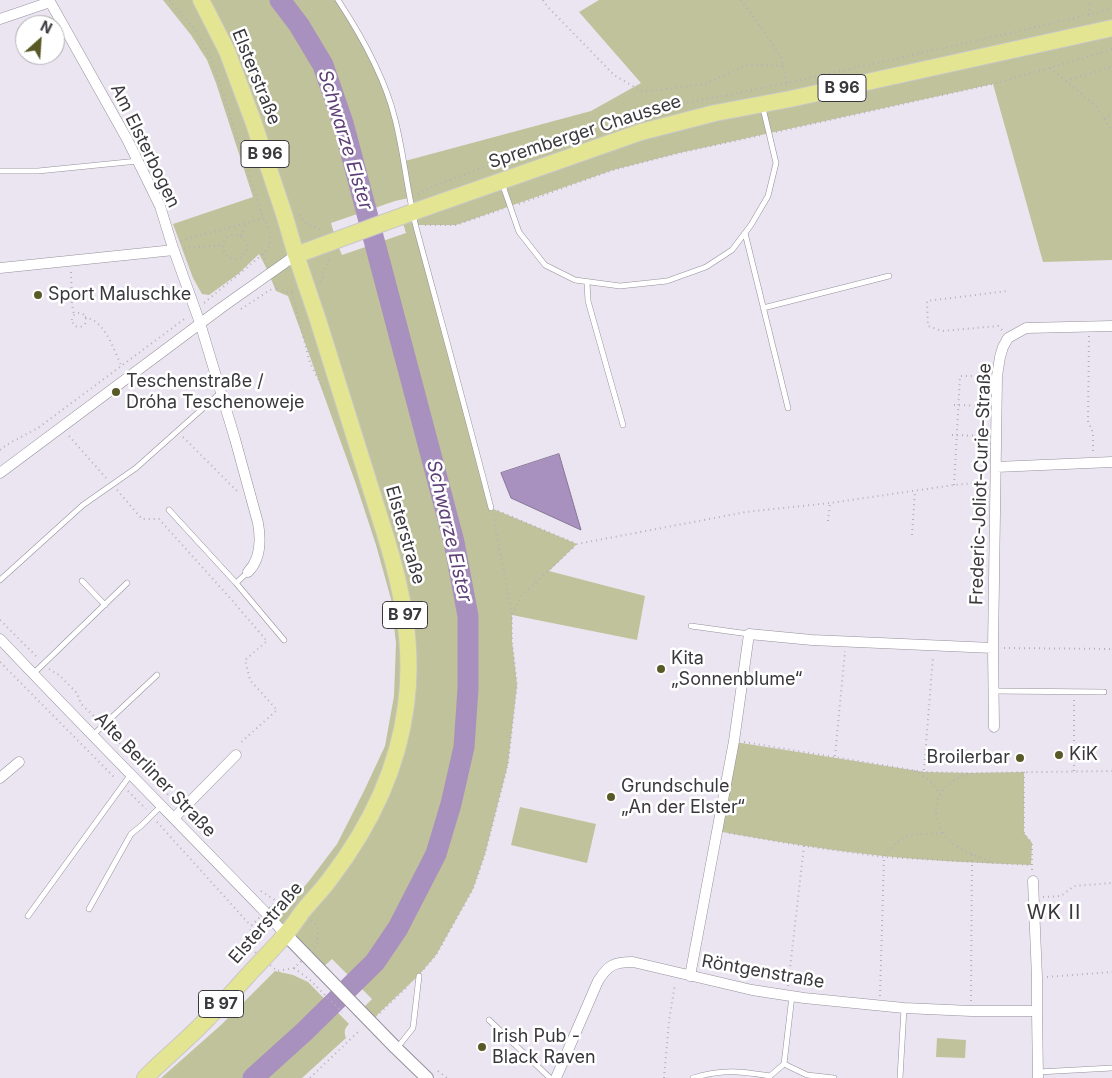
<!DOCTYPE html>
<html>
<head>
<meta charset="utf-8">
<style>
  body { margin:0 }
  #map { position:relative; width:1112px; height:1078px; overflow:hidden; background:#ebe5f1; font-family:Inter,sans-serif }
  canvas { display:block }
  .north { position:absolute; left:15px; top:15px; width:50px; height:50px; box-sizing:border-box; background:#fff; border:1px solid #b0afb1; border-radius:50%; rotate:26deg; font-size:14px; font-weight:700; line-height:20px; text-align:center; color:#3a383c }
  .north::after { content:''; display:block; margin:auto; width:18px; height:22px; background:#585926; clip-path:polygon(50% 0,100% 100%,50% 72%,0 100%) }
</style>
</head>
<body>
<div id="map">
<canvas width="1112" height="1078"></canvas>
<div class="north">N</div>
</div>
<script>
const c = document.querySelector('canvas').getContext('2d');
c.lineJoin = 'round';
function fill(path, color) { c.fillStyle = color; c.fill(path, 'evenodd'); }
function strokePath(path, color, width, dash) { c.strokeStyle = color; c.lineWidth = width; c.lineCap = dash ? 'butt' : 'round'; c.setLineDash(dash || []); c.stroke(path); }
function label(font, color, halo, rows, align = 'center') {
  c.font = font + ' Inter,sans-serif'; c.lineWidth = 5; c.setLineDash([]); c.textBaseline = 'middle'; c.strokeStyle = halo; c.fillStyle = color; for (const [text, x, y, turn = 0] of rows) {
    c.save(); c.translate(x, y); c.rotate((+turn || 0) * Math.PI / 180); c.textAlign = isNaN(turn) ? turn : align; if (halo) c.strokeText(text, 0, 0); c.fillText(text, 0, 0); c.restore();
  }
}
fill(new Path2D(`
  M163,0H200L295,255L269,273L259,254L238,274L209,295L202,294L193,278L173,224L253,197L216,83L207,60L191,35Z
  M202,0H337L368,52L395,117L409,198L395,201L331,223L336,240L296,254Z
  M599,0H1112V26L762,104L413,210L405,161L591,111L641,83L579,12Z
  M1112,29V260L1043,262L993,84L679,153L613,170L456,225H416L491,508L577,544L549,571L645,596L637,640L512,615V641L517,685L508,764L485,854L473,889L436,955L418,976L379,1013L372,1022L360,1011L372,999L332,959L320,970L266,911C275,902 278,902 291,902L309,881L337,844L364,791L385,746L394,696L396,643L391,599L376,545L356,484L288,296L276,291L269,274L296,257L406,634L391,772L407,635L298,256L336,241L342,255L406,233L401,217L641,134Z
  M735,742L924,772L970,773L1024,772V833L1032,843L1031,865C982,863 932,861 883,856C827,850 772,841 717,831Z
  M520,807L596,824L587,863L511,845Z
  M275,971L293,975L308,982L349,1024C344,1029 344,1032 346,1038L302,1078H161L221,1025Z
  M937,1038L966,1040L965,1058L936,1057Z`), '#c0c29b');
const water = new Path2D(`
  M559,454L581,530L511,498L501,473Z`);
fill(water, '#a891be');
strokePath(water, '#877697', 1);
strokePath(new Path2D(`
  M253,1078L305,1031L375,962L398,928L436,854L451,804L464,747L468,689V616L454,542L343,123L323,65L299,25L280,0`), '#a891be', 21);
const service = new Path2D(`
  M338,0C361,35 385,78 395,119C404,154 407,191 416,227C441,320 467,414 491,508
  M0,171H38L138,161
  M502,183L519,232L545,265L575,280L620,286L667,281L706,267L732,250L751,225L768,196L776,163L763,108
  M745,233L788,408
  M587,282L588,301L623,425
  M763,308L889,276
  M169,510L236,583L248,572
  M0,580L83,505L136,468L220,393
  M82,581L105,605
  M236,583L284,640
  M691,626L749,634
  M33,674L127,583
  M994,691L1104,692
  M93,735L157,675
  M89,909L131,834L142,825L162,805
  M28,916L131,774
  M489,1020L550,1078
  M397,1048L413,1028L419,976
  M784,1064L807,1075L834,1078
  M1038,1072L1112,1068
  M693,1078C723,1069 739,1071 770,1076L784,1064L792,996
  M900,1078L904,1008`);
const minor = new Path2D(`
  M49,0L127,139L160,206L172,245L200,323L235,439L258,523C261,540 261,559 248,572
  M0,19L50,2
  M0,268L174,250
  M996,467L1112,462
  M0,473L221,308L296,255
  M0,639C87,731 177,821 265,912L286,935
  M993,648L994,727
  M0,778L19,762
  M174,818L236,755
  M690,976L734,741L749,634L812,640L993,648L997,376L1000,357L1003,347L1008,338L1026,328L1112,326
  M1037,1011L1038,1078
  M556,1078L598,981C608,965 614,962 633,962L752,990L804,998L904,1008L971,1011H1037V978L1033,881`);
const tertiary = new Path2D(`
  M286,935L396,1048L427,1078`);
const primary = new Path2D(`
  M296,255L413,212L641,132L715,113L790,99L1112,28
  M145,1078L153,1070C171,1053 191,1036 208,1018C222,1004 236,989 249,974C261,961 274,948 285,935C292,927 297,919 303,911C312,900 322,890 330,879C369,828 398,769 406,705C414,646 402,589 385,534L318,320L296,255L285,217L253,121L227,51L201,0`);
strokePath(service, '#95909b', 6);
strokePath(minor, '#95909b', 11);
strokePath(tertiary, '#95909b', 14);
strokePath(primary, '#c8c7c8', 18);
strokePath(new Path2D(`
  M170,0L173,5L196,31L210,57L219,81L263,218C269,224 273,240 268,248C267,250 264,252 263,254L204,303
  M543,0L547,6L614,75L643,92L705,84L748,65L783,66
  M741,0L759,24L781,57L787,83
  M1089,15L1090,0
  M1050,68L1096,106L1112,131
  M1066,81L1112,66
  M1104,118L1112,113
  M776,132L993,84L1084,58L1112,49
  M418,194L434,186L603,122L657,109L787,83L1024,30L1112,9
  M519,204L613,170L679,153L762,135
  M299,215L307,224L322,230
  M425,225H456L503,209
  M223 247a12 12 0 1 1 24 0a12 12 0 1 1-24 0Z
  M241,236L247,223
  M181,241C208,232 236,227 263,218
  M184,248L224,245
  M263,254L266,264
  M71,272L72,304L74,315
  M320,282L323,280V272L330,258
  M275,284L277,288L287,292L295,291
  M292,293L310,363L325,392
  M241,309L270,290L277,288
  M72 320a7 7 0 1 1 14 0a7 7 0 1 1-14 0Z
  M85,317C106,322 113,348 121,365
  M1002,330L998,326L942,331L928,326L927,301L1007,291
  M1089,336L1088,421L1093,433V453
  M954,405L987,406
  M952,435L985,436
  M69,436L107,479
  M183,437L238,492
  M0,450L8,444L38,428L187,317
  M954,485L960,376H985
  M117,490L142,519H159L230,598L267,641L245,660L250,680L277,710L239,744
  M498,511L577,544L746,512L830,503L954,485L984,482
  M828,521L830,504
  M912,535L915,491
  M512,614L522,595L576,545
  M0,620L37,657
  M1004,648L1112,649
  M0,662L116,779
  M49,669L59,675L77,693L81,704L97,719
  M109,732L174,801
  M744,742L924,772L970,773L1112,771
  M835,756L845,651
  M924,770L933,656
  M914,771C925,776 934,783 939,794
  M1074,771V699
  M1024,772V834L1032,843V871
  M968,774C946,782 929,798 939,823C941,829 944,835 949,840C960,851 979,856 993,863
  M128,791L146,809
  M157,822L251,926
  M729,833L804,846L884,857L1032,865
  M261,891L278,902
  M1043,897L1061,896L1074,886L1112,883
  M278,902L291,903L296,906L318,927L317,945L312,951L294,968L277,971L253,950L249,944L251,926L272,905Z
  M294,968L310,980L342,1012
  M424,969L436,955L473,889L485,854L508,764L517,684L512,641V614L493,515
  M1047,977L1112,972
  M788,986L804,846
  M880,996L884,857C903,830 914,835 943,833
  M971,1001L972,854
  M380,1013L409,985
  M438,1071L447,1078
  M310,1078L360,1030
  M664,1078L669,1021L675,984`), '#b5b0ba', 2, [1, 4]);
strokePath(service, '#fff', 5);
strokePath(minor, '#fff', 10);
strokePath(tertiary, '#fff', 12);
strokePath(primary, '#e4e592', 16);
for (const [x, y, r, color] of [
  [38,295,5,"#585926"],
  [116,392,5,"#585926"],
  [661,669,5,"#585926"],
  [1059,755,5,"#585926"],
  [1020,758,5,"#585926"],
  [611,797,5,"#585926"],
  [482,1047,5,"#585926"]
]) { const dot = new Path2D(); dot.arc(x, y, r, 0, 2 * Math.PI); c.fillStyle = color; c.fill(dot); strokePath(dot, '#fff', 2); }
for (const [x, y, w] of [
  [842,88,48],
  [265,154,48],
  [405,615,45],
  [221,1004,45]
]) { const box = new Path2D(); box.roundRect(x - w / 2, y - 13.5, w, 27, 4); c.fillStyle = '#fff'; c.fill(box); strokePath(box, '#3a383c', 1); }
label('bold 16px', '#3a383c', null, [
  ["B 96",842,88],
  ["B 96",265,154],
  ["B 97",405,615],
  ["B 97",221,1004]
]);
label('18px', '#3a383c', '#fff', [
  ["Elsterstraße",256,77,68],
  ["Spremberger Chaussee",585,132,-18],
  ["Am Elsterbogen",145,146,64],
  ["Frederic-Joliot-Curie-Straße",981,484,-88],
  ["Elsterstraße",405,535,74],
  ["Alte Berliner Straße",155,775,46],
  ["Elsterstraße",266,923,-49],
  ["Röntgenstraße",763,972,10]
]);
label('18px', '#3a383c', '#fff', [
  ["Sport Maluschke",48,295],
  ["Teschenstraße /",126,382],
  ["Dróha Teschenoweje",126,403],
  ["Kita",671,659],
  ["„Sonnenblume“",671,680],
  ["KiK",1069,755],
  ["Broilerbar",1010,758,"right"],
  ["Grundschule",621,787],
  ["„An der Elster“",621,808],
  ["Irish Pub -",492,1037],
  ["Black Raven",492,1058]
], 'left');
label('italic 19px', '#5e3e77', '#fff', [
  ["Schwarze Elster",345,140,73],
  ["Schwarze Elster",449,531,77]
]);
c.letterSpacing = '1px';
label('20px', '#3a383c', '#fff', [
  ["WK II",1054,913]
]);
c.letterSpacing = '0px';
</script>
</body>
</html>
